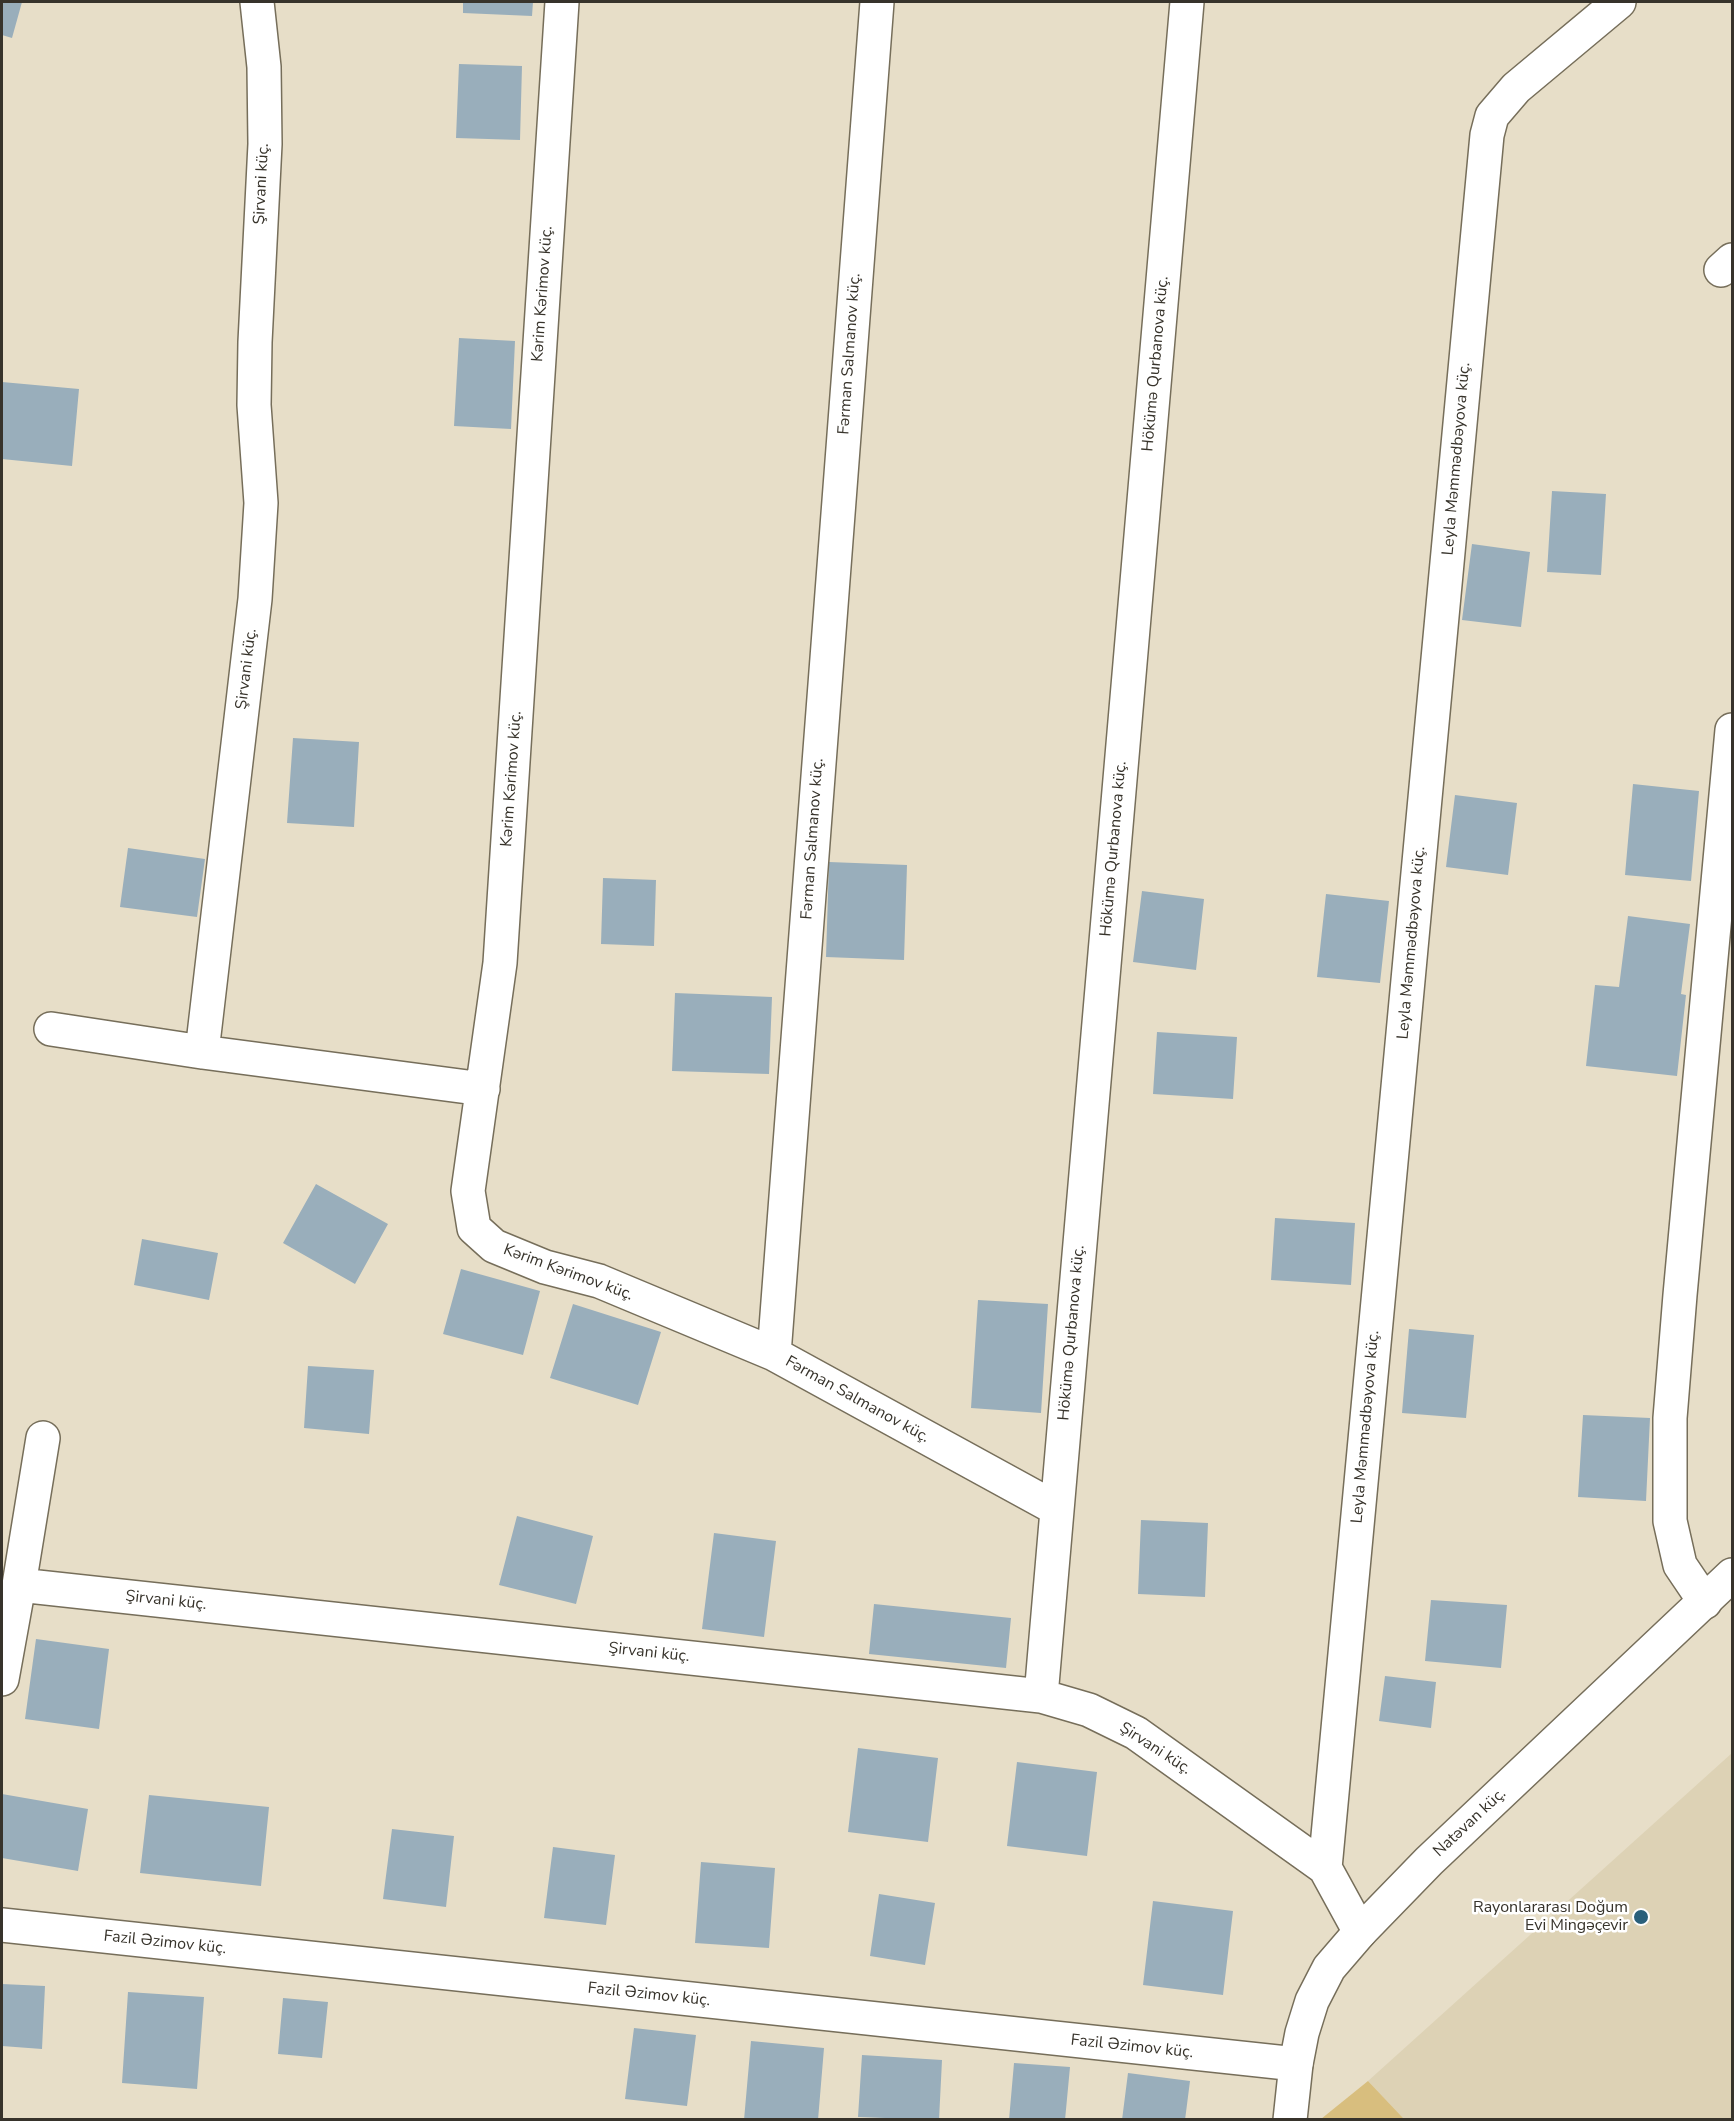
<!DOCTYPE html>
<html>
<head>
<meta charset="utf-8">
<style>
  body { margin:0 }
  #map { position:relative; width:1734px; height:2121px; overflow:hidden; background:#e7dec8; font-family:"Nunito Sans",sans-serif }
  canvas { display:block }
  .frame { position:absolute; inset:0; border:3px solid #37332b; pointer-events:none }
</style>
</head>
<body>
<div id="map">
<canvas width="1734" height="2121"></canvas>
<div class="frame"></div>
</div>
<script>
const c = document.querySelector('canvas').getContext('2d');
c.lineJoin = 'round';
function fill(path, color) { c.fillStyle = color; c.fill(path, 'evenodd'); }
function strokePath(path, color, width, dash) { c.strokeStyle = color; c.lineWidth = width; c.lineCap = dash ? 'butt' : 'round'; c.setLineDash(dash || []); c.stroke(path); }
function label(font, color, halo, rows, align = 'center') {
  c.font = font + ' "Nunito Sans",sans-serif'; c.lineWidth = 5; c.setLineDash([]); c.textBaseline = 'middle'; c.strokeStyle = halo; c.fillStyle = color; for (const [text, x, y, turn = 0] of rows) {
    c.save(); c.translate(x, y); c.rotate((+turn || 0) * Math.PI / 180); c.textAlign = isNaN(turn) ? turn : align; if (halo) c.strokeText(text, 0, 0); c.fillText(text, 0, 0); c.restore();
  }
}
fill(new Path2D(`
  M1732,1753V2119H1404L1368,2081Z`), '#ddd2b5');
fill(new Path2D(`
  M1368,2081L1404,2119H1321Z`), '#d8be7e');
fill(new Path2D(`
  M2,2H22L12,38L2,35Z
  M463,2H533L532,16L463,13Z
  M459,64L522,66L520,140L456,138Z
  M459,338L515,341L511,429L454,426Z
  M2,382L79,389L72,466L2,459Z
  M1552,491L1606,494L1601,575L1547,572Z
  M1472,544L1530,552L1521,627L1462,620Z
  M293,738L359,742L354,827L287,823Z
  M1633,784L1699,791L1691,881L1625,875Z
  M1455,795L1517,803L1508,875L1446,867Z
  M128,848L205,859L197,917L120,907Z
  M829,862L907,865L904,960L826,957Z
  M603,878L656,880L654,946L601,944Z
  M1142,891L1204,899L1196,970L1133,962Z
  M1326,894L1389,901L1380,983L1317,977Z
  M1628,916L1690,924L1681,994L1686,995L1677,1076L1586,1066L1595,985L1619,987Z
  M675,993L772,997L769,1074L672,1071Z
  M1157,1032L1237,1037L1233,1099L1153,1094Z
  M316,1184L388,1224L355,1284L283,1243Z
  M1275,1218L1355,1223L1351,1285L1271,1280Z
  M142,1239L218,1253L209,1300L134,1285Z
  M461,1269L540,1291L523,1355L443,1334Z
  M978,1300L1048,1304L1041,1413L971,1408Z
  M573,1304L661,1332L638,1405L550,1378Z
  M1409,1329L1474,1335L1466,1418L1402,1413Z
  M308,1366L374,1370L369,1434L304,1428Z
  M1583,1415L1650,1418L1646,1501L1578,1497Z
  M517,1516L593,1536L576,1604L499,1585Z
  M1141,1520L1208,1523L1205,1597L1138,1594Z
  M714,1533L776,1541L764,1637L702,1629Z
  M1431,1600L1507,1605L1501,1668L1425,1661Z
  M874,1604L1011,1618L1006,1668L869,1654Z
  M36,1639L109,1649L99,1729L25,1719Z
  M1385,1676L1436,1682L1431,1728L1379,1721Z
  M858,1748L938,1758L928,1842L848,1832Z
  M1017,1762L1097,1772L1087,1856L1007,1846Z
  M2,1794L88,1809L78,1871L2,1858Z
  M149,1795L269,1807L261,1886L140,1873Z
  M392,1829L454,1836L446,1907L383,1899Z
  M553,1847L615,1855L606,1925L544,1918Z
  M701,1862L775,1868L769,1948L695,1943Z
  M879,1894L935,1903L925,1965L870,1956Z
  M1153,1901L1233,1911L1223,1995L1143,1985Z
  M2,1984L45,1986L42,2049L2,2046Z
  M128,1992L204,1997L197,2089L122,2083Z
  M283,1998L328,2002L322,2058L278,2054Z
  M634,2028L696,2035L687,2106L625,2099Z
  M751,2041L824,2048L818,2120H744Z
  M862,2055L942,2060L939,2120L858,2117Z
  M1014,2063L1070,2067L1065,2120H1009Z
  M1128,2073L1190,2081L1185,2120H1122Z`), '#99aebb');
const street = new Path2D(`
  M257,2L264,67L265,144L255,342L254,405L261,503L255,599L202,1052L483,1089
  M562,2L500,963L468,1191L474,1228L494,1246L545,1267L599,1281L774,1354
  M877,2L774,1354L1057,1509
  M1721,270L1732,260
  M51,1029L202,1052
  M19,1585L43,1438
  M1705,1602L1680,1565L1670,1521V1418L1680,1295L1732,730
  M2,1679L19,1585L1041,1696L1089,1710L1136,1733L1325,1868
  M1041,1696L1187,2
  M2,1925L1296,2064
  M1360,1932L1325,1868L1487,135L1492,116L1516,88L1619,2`);
const secondary = new Path2D(`
  M1290,2120L1296,2064L1302,2033L1312,2001L1329,1968L1360,1932L1429,1861L1732,1575`);
strokePath(street, '#766e5a', 36);
strokePath(secondary, '#766e5a', 36);
strokePath(street, '#fff', 33);
strokePath(secondary, '#fff', 33);
for (const [x, y, r, color] of [
  [1641,1917,8,"#2a607b"]
]) { const dot = new Path2D(); dot.arc(x, y, r, 0, 2 * Math.PI); c.fillStyle = color; c.fill(dot); strokePath(dot, '#fff', 2); }
label('16px', '#37332b', '#fff', [
  ["Şirvani küç.",262,184,-87],
  ["Kərim Kərimov küç.",543,294,-86],
  ["Fərman Salmanov küç.",850,354,-86],
  ["Hökümə Qurbanova küç.",1156,364,-85],
  ["Leyla Məmmədbəyova küç.",1457,459,-85],
  ["Şirvani küç.",247,669,-83],
  ["Kərim Kərimov küç.",512,779,-86],
  ["Fərman Salmanov küç.",813,839,-86],
  ["Hökümə Qurbanova küç.",1114,849,-85],
  ["Leyla Məmmədbəyova küç.",1412,943,-85],
  ["Kərim Kərimov küç.",568,1273,20],
  ["Hökümə Qurbanova küç.",1072,1333,-85],
  ["Fərman Salmanov küç.",857,1400,29],
  ["Leyla Məmmədbəyova küç.",1366,1427,-85],
  ["Şirvani küç.",166,1601,6],
  ["Şirvani küç.",649,1653,6],
  ["Şirvani küç.",1155,1749,33],
  ["Natəvan küç.",1470,1823,-43],
  ["Fazil Əzimov küç.",165,1943,6],
  ["Fazil Əzimov küç.",649,1995,6],
  ["Fazil Əzimov küç.",1132,2047,6]
]);
label('16px', '#37332b', '#fff', [
  ["Rayonlararası Doğum",1628,1908],
  ["Evi Mingəçevir",1628,1926]
], 'right');
</script>
</body>
</html>
